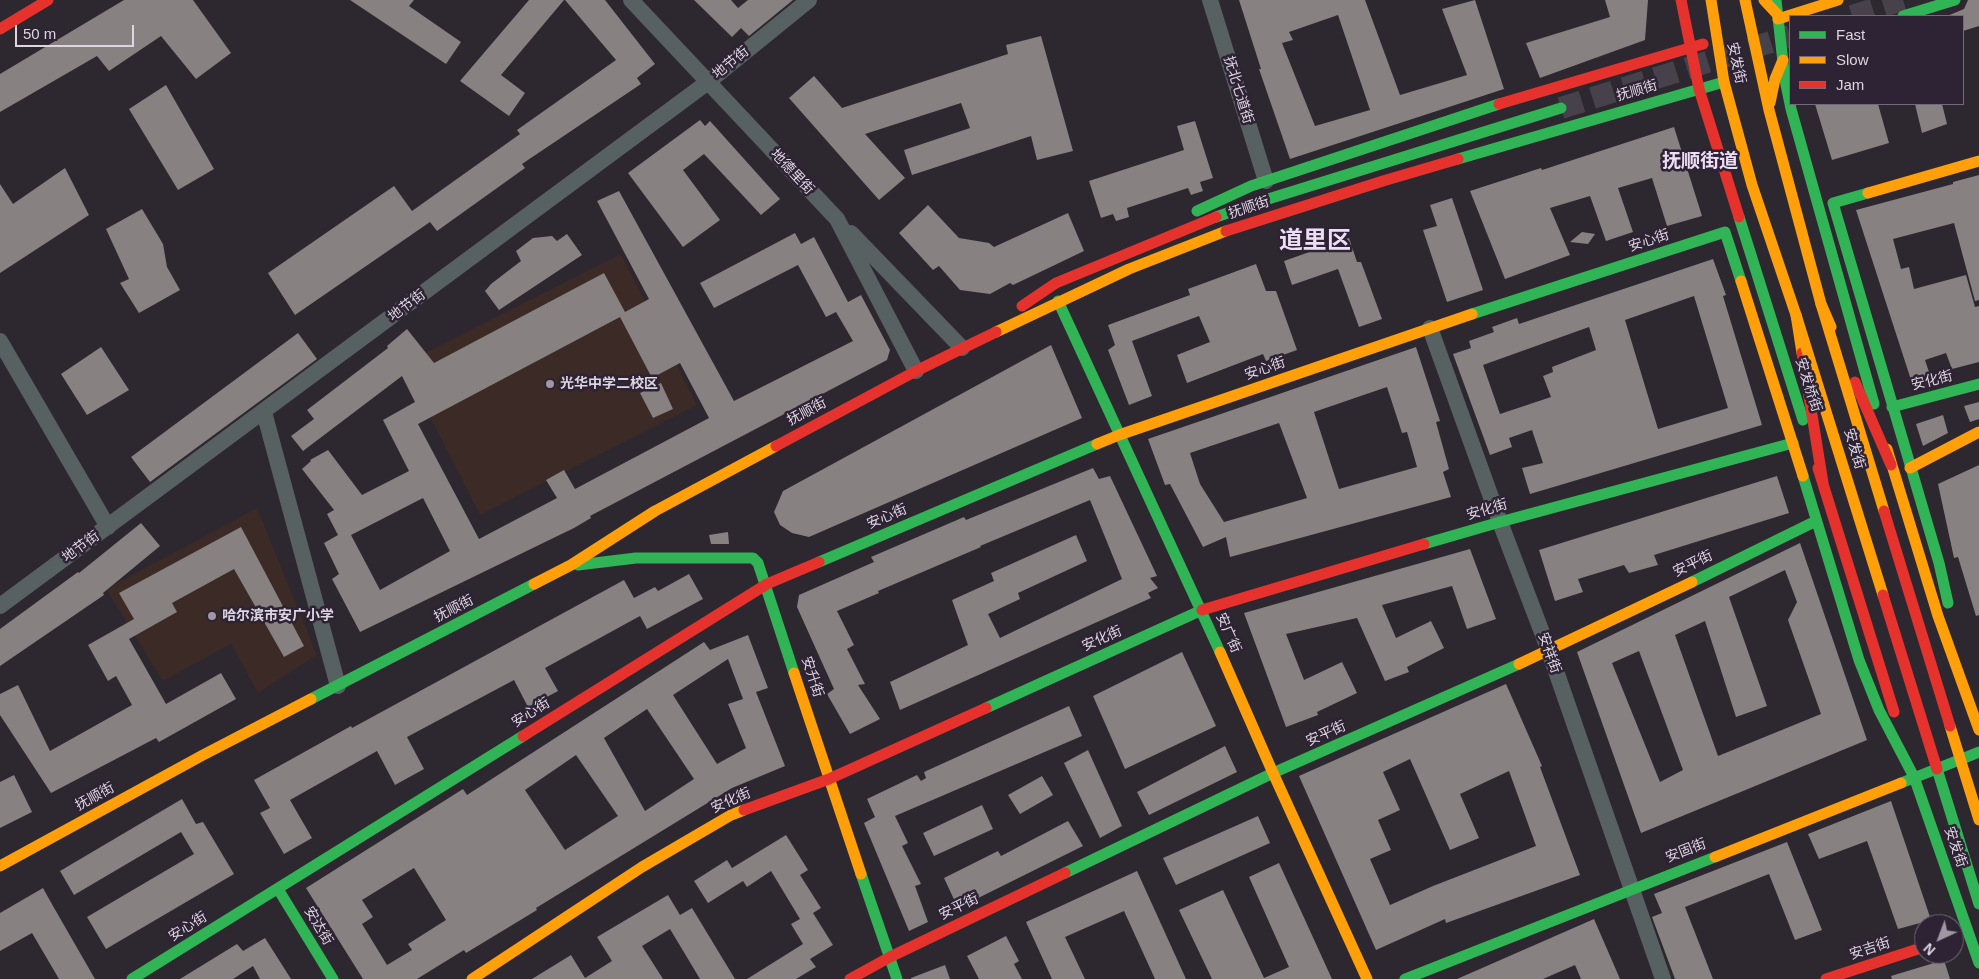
<!DOCTYPE html>
<html>
<head>
<meta charset="utf-8">
<style>
  body { margin:0 }
  #map { position:relative; width:1979px; height:979px; overflow:hidden; background:#2d2730; font-family:Helvetica,sans-serif }
  canvas { display:block }
  .legend { position:absolute; left:1789px; top:15px; width:175px; height:90px; box-sizing:border-box; background:#2e2334; border:1px solid #746a79; margin:0; padding:6px 9px; list-style:none; font-size:15px; color:#ddd5e1 }
  .legend li { display:flex; align-items:center; gap:10px; height:25px }
  .legend b { width:25px; border:1px solid #746a79 }
  .north { position:absolute; left:1914px; top:914px; width:50px; height:50px; box-sizing:border-box; background:#2e2334; border:1px solid #746a79; border-radius:50%; rotate:223deg; font-size:14px; font-weight:700; line-height:20px; text-align:center; color:#ddd5e1 }
  .north::after { content:''; display:block; margin:auto; width:18px; height:22px; background:#9f98a3; clip-path:polygon(50% 0,100% 100%,50% 72%,0 100%) }
  .scale { position:absolute; left:15px; top:25px; width:119px; height:22px; box-sizing:border-box; border:2px solid #ddd5e1; border-top:0; padding-left:6px; font-size:15px; line-height:18px; white-space:nowrap; color:#ddd5e1; -webkit-text-stroke:4px #2e2334; paint-order:stroke }
</style>
</head>
<body>
<div id="map">
<canvas width="1979" height="979"></canvas>
<ul class="legend">
<li><b style="height:6px;background:#30b455"></b>Fast</li>
<li><b style="height:6px;background:#ff9f0a"></b>Slow</li>
<li><b style="height:6px;background:#e5322d"></b>Jam</li>
</ul>
<div class="north">N</div>
<div class="scale">50 m</div>
</div>
<script>
const c = document.querySelector('canvas').getContext('2d');
c.lineJoin = 'round';
function fill(path, color) { c.fillStyle = color; c.fill(path, 'evenodd'); }
function strokePath(path, color, width, dash) { c.strokeStyle = color; c.lineWidth = width; c.lineCap = dash ? 'butt' : 'round'; c.setLineDash(dash || []); c.stroke(path); }
function label(font, color, halo, rows, align = 'center') {
  c.font = font + ' Helvetica,"Noto Sans SC",sans-serif'; c.lineWidth = 5; c.setLineDash([]); c.textBaseline = 'middle'; c.strokeStyle = halo; c.fillStyle = color; for (const [text, x, y, turn = 0] of rows) {
    c.save(); c.translate(x, y); c.rotate((+turn || 0) * Math.PI / 180); c.textAlign = isNaN(turn) ? turn : align; if (halo) c.strokeText(text, 0, 0); c.fillText(text, 0, 0); c.restore();
  }
}
fill(new Path2D(`
  M621,254L697,405L480,515L403,364Z
  M257,508L317,655L258,693L231,644L163,681L106,589Z`), '#3b2a25');
fill(new Path2D(`
  M124,0H193L231,53L196,79L161,36L109,71L97,56L0,112V74Z
  M350,0H414L409,6L461,42L446,64Z
  M529,0H564L501,75L525,93L509,116L460,81Z
  M565,0H605L655,64L637,78L641,84L522,164L525,168L437,231L430,222L295,315L268,273L394,186L412,211L520,134L517,130L616,60Z
  M694,0H731L738,8L748,0H793L749,36L741,28L732,37Z
  M1239,0H1365L1400,95L1467,75L1442,9L1475,0L1504,89L1290,159L1259,69H1261ZM1338,15L1370,110L1315,126L1282,43L1293,40L1289,32Z
  M1605,0H1648L1645,40L1540,78L1526,43L1610,17Z
  M1968,0H1979V26L1963,31V16H1947L1964,9Z
  M1041,36L1073,151L1037,160L1031,136L912,175L904,150L970,128L961,103L865,134L905,178L879,200L789,98L814,76L842,108L1008,54L1006,45Z
  M166,85L214,169L178,190L129,109Z
  M1815,104H1878L1889,143L1832,160Z
  M1915,104H1942L1947,124L1922,133Z
  M700,120L705,126L710,121L780,199L761,215L704,154L683,170L720,220L683,247L628,173Z
  M1195,121L1213,178L1200,182L1203,191L1191,195L1188,188L1127,208L1129,217L1116,221L1113,214L1101,218L1089,181L1184,150L1177,126Z
  M1674,127L1702,216L1667,226L1652,178L1618,188L1633,232L1606,241L1590,196L1550,208L1570,255L1505,279L1470,191L1541,168L1542,170Z
  M65,168L89,215L0,273V184L13,204Z
  M1979,175V300L1975,301L1954,223L1893,239L1901,269L1909,267L1914,289L1966,275L1975,307L1979,306V362L1952,369L1946,353L1925,360L1930,375L1911,380L1856,210L1953,184V182Z
  M619,191L734,401L853,341L836,312L826,317L798,265L714,308L700,283L795,233L801,244L814,237L848,302L861,295L890,350L887,360L590,516L591,518L574,528L360,632L332,579L339,574L324,543L338,535L327,514L334,510L302,469L311,461L310,460L328,450L362,495L409,471L383,420L415,402L402,376L303,451L291,436L314,419L307,410L388,348L387,346L407,329L434,363L604,273L625,312L649,299L597,201ZM620,317L652,378L680,363L709,418L575,489L564,470L546,480L557,498L479,539L418,424ZM423,498L450,551L380,590L351,535Z
  M1452,198L1483,290L1447,302L1423,230L1437,226L1430,205Z
  M928,205L959,238L989,243L994,247L1068,213L1084,251L1013,285L1010,283L990,294L960,290L939,266L933,270L899,233Z
  M142,209L163,244L167,267L180,290L139,313L120,283L129,279L106,229Z
  M1582,232L1595,234L1588,244L1570,242Z
  M567,234L582,255L499,310L485,291L491,284L521,261L516,251L533,238L552,236L557,241Z
  M1349,238L1357,262H1361L1382,319L1359,327L1338,269L1292,285L1284,261Z
  M1713,259L1726,295L1723,296L1762,425L1530,494L1522,468L1543,463L1532,430L1509,438L1512,447L1490,455L1453,354L1471,348L1469,341L1494,332L1492,327L1517,318L1519,324ZM1694,296L1728,408L1658,429L1625,320ZM1589,327L1596,350L1552,367L1553,372L1543,376L1551,397L1500,414L1483,365Z
  M1256,264L1266,291H1276L1297,350L1266,361L1263,354L1187,383L1177,355L1210,342L1199,316L1132,341L1152,396L1129,405L1108,350L1115,345L1108,325L1190,295L1188,289Z
  M298,333L317,359L150,482L131,457Z
  M1051,345L1082,418L809,537L792,533L780,525L774,512L783,491Z
  M101,347L129,390L87,415L61,374Z
  M1416,347L1440,421L1436,422L1449,469L1443,472L1451,497L1230,557L1226,537L1203,547L1170,484L1165,485L1148,439ZM1387,387L1402,433L1407,432L1417,467L1339,489L1314,412ZM1279,423L1307,498L1224,522L1200,484L1190,453Z
  M661,383L673,409L653,418L640,393Z
  M1979,402V419L1970,422L1964,406Z
  M1943,415L1948,433L1923,446L1916,424Z
  M1979,465V615L1976,616L1958,557L1954,558L1938,484Z
  M1093,468L1099,479L1110,476L1157,576L1150,578L1158,588L1148,593L1151,598L900,710L890,682L968,645L952,600L994,581L991,573L1076,535L1087,561L1018,593L1020,599L988,614L1000,638L1122,579L1090,500L980,546L981,547L878,591L879,593L837,611L854,645L847,649L865,684L858,685L880,719L850,734L827,694L834,689L797,607L799,595L874,562L871,557L964,517L966,520Z
  M1777,476L1789,513L1654,555L1658,565L1629,573L1624,565L1578,579L1583,592L1555,601L1539,550Z
  M141,523L160,546L103,593L104,595L0,666V629L78,572L79,573Z
  M241,527L304,646L284,657L234,569L172,603L177,612L129,639L166,704L221,673L236,699L159,742L156,738L51,793L0,715V694L18,685L50,751L132,705L116,676L108,681L88,645L134,619L119,593Z
  M728,532L729,544H711L709,535Z
  M1800,543L1867,740L1641,833L1577,652ZM1785,570L1797,602L1788,620L1821,714L1718,756L1675,635L1705,621L1736,717L1767,706L1729,597ZM1639,651L1683,770L1660,782L1612,663Z
  M1470,549L1496,619L1467,629L1452,586L1382,605L1396,638L1431,621L1444,648L1407,667L1409,672L1385,681L1357,618L1286,634L1304,680L1342,662L1357,693L1317,712L1318,715L1286,727L1244,613Z
  M689,574L703,599L647,629L640,616L545,668L558,691L528,707L514,680L407,737L424,769L395,785L377,751L290,800L312,838L284,854L260,813L270,808L254,780L351,726L352,728L624,580L634,598L655,587L658,591Z
  M748,635L768,688L756,692L785,766L732,788L536,908L537,910L466,953L464,950L417,979H363L306,888L463,789L467,795L704,642L710,650ZM728,659L743,699L728,704L746,748L717,764L673,695ZM647,709L694,779L645,811L604,738ZM576,755L618,816L565,850L525,790ZM414,868L446,920L408,944L412,950L387,965L362,924L373,917L362,900Z
  M1182,652L1216,726L1125,769L1093,696Z
  M1506,684L1542,766L1540,767L1580,875L1446,923L1445,919L1376,950L1299,776ZM1410,759L1450,850L1479,838L1460,794L1509,771L1536,846L1433,886L1390,905L1370,859L1391,850L1378,820L1400,810L1383,772Z
  M1069,706L1082,736L895,816L908,843L902,846L921,884L915,886L928,922L909,931L864,823L875,817L867,799L917,775L921,781L926,778L924,772Z
  M1225,746L1237,772L1149,815L1137,792Z
  M1088,750L1122,826L1100,838L1064,763Z
  M14,775L32,812L0,828V782Z
  M1042,776L1053,795L1020,814L1008,795Z
  M182,799L196,824L203,822L234,874L106,949L87,917L194,854L181,832L74,895L60,871Z
  M1891,801L1931,920L1898,929L1867,841L1819,859L1808,834Z
  M982,805L993,829L934,856L923,833Z
  M1258,816L1270,843L1176,885L1163,858Z
  M1068,821L1083,846L958,908L944,878L998,851L1001,856Z
  M786,835L808,870L800,875L821,908L813,913L833,945L810,959L816,967L796,979H747L803,944L791,924L800,919L771,871L747,887L743,881L708,903L694,881L727,860L732,868Z
  M1787,842L1822,930L1795,940L1769,874L1685,907L1713,979H1675L1652,917L1662,913L1654,894Z
  M1279,863L1332,979H1212L1179,910L1223,890L1264,978L1289,967L1249,877Z
  M1137,871L1186,979H1155L1124,911L1065,937L1085,979H1052L1026,922Z
  M43,888L53,906L95,979H59L32,933L0,951V913Z
  M668,895L680,915L692,908L735,979H700L670,929L642,946L663,979H532L571,955L585,978L612,961L597,937Z
  M1594,919L1620,979H1581L1575,965L1543,979H1457Z
  M1006,936L1019,961L1014,964L1022,979H979L967,956Z
  M265,938L291,979H260L253,966L233,979H180L237,944L243,951Z
  M1944,960L1950,979H1892L1891,976Z
  M945,965L950,979H911V978Z`), '#878181');
strokePath(new Path2D(`
  M1852,16L1903,0
  M1561,108L1790,36`), '#47414b', 22, [22, 11]);
strokePath(new Path2D(`
  M631,0L837,219L916,371
  M1210,0L1266,181
  M851,233L962,348
  M1430,328L1500,522L1549,651L1663,979
  M0,341L108,527
  M264,412L338,686
  M0,606L708,82L809,0`), '#576162', 16);
strokePath(new Path2D(`
  M1776,0L1785,80L1791,109L1874,404
  M1903,16L1955,0
  M1458,159L1724,82
  M1868,193L1833,203L1939,563L1948,603
  M1197,211L1251,186L1499,104
  M1216,217L1265,200L1561,108
  M1739,217L1803,420
  M1058,301L1220,652
  M1472,314L1725,232L1741,281
  M1892,407L1979,384
  M1803,476L1859,660L1879,710L1914,777L1979,963
  M1424,544L1500,522L1793,443
  M819,562L1097,444
  M578,565L636,558H753L758,563L794,673
  M1692,582L1816,521
  M311,699L534,584
  M986,708L1202,610
  M1901,783L1979,752
  M1065,873L1273,773L1519,664
  M861,874L897,979
  M278,889L333,979
  M132,979L523,736
  M1405,979L1715,857`), '#30b455', 11);
strokePath(new Path2D(`
  M1711,0L1724,82L1752,185L1796,315L1802,353
  M1745,0L1769,110L1821,304L1831,327
  M1764,0L1777,14
  M1778,19L1838,0
  M1770,103L1775,79L1783,60
  M1868,193L1979,161
  M1741,281L1803,476
  M996,332L1129,269L1226,231
  M1097,444L1119,435L1472,314
  M1887,449L1938,616L1979,730
  M1910,468L1979,432
  M534,584L571,565L655,511L776,446
  M1220,652L1273,773L1367,979
  M1519,664L1692,582
  M794,673L861,874
  M1715,857L1901,783
  M0,866L203,755L311,699
  M472,979L642,867L731,815L744,810`), '#ff9f0a', 11);
strokePath(new Path2D(`
  M1681,0L1699,89L1739,217
  M0,29L48,0
  M1499,104L1703,44
  M1226,231L1383,181L1458,159
  M1022,306L1056,283L1216,217
  M1802,353L1823,483
  M1855,382L1891,465
  M776,446L916,371L996,332
  M1818,468L1894,712
  M1202,610L1424,544
  M523,736L767,584L819,562
  M744,810L829,779L986,708
  M850,979L890,957L1065,873
  M1826,979L1924,947`), '#e5322d', 11);
strokePath(new Path2D(`
  M1937,769L1979,904`), '#30b455', 11);
strokePath(new Path2D(`
  M1821,304L1884,511
  M1796,315L1883,595
  M1950,726L1979,820`), '#ff9f0a', 11);
strokePath(new Path2D(`
  M1884,511L1950,726
  M1883,595L1937,769`), '#e5322d', 11);
for (const [x, y, r, color] of [
  [550,384,5,"#9f98a3"],
  [212,616,5,"#9f98a3"]
]) { const dot = new Path2D(); dot.arc(x, y, r, 0, 2 * Math.PI); c.fillStyle = color; c.fill(dot); strokePath(dot, '#2e2334', 2); }
label('14px', '#ddd5e1', '#2e2334', [
  ["地节街",731,63,-39],
  ["安发街",1736,63,78],
  ["抚北七道街",1238,90,73],
  ["抚顺街",1637,91,-16],
  ["地德里街",792,172,47],
  ["抚顺街",1249,208,-18],
  ["安心街",1649,241,-18],
  ["地节街",407,306,-37],
  ["安心街",1265,369,-19],
  ["安化街",1932,381,-14],
  ["安发桥街",1808,385,72],
  ["抚顺街",807,412,-28],
  ["安发街",1854,449,73],
  ["安化街",1487,510,-16],
  ["安心街",887,517,-23],
  ["地节街",81,547,-36],
  ["安平街",1693,564,-26],
  ["抚顺街",454,609,-27],
  ["安广街",1228,633,66],
  ["安化街",1102,639,-24],
  ["安祥街",1549,653,70],
  ["安升街",812,677,72],
  ["安心街",531,713,-32],
  ["安平街",1326,734,-24],
  ["抚顺街",95,797,-29],
  ["安化街",731,801,-24],
  ["安发街",1955,847,71],
  ["安固街",1686,851,-21],
  ["安平街",959,907,-26],
  ["安达街",318,926,59],
  ["安心街",188,927,-32],
  ["安吉街",1870,949,-18]
]);
label('bold 14px', '#ddd5e1', '#2e2334', [
  ["光华中学二校区",560,384],
  ["哈尔滨市安广小学",222,616]
], 'left');
label('bold 19px', '#eddef5', '#2e2334', [
  ["抚顺街道",1700,162]
]);
label('bold 24px', '#eddef5', '#2e2334', [
  ["道里区",1315,241]
]);
</script>
</body>
</html>
